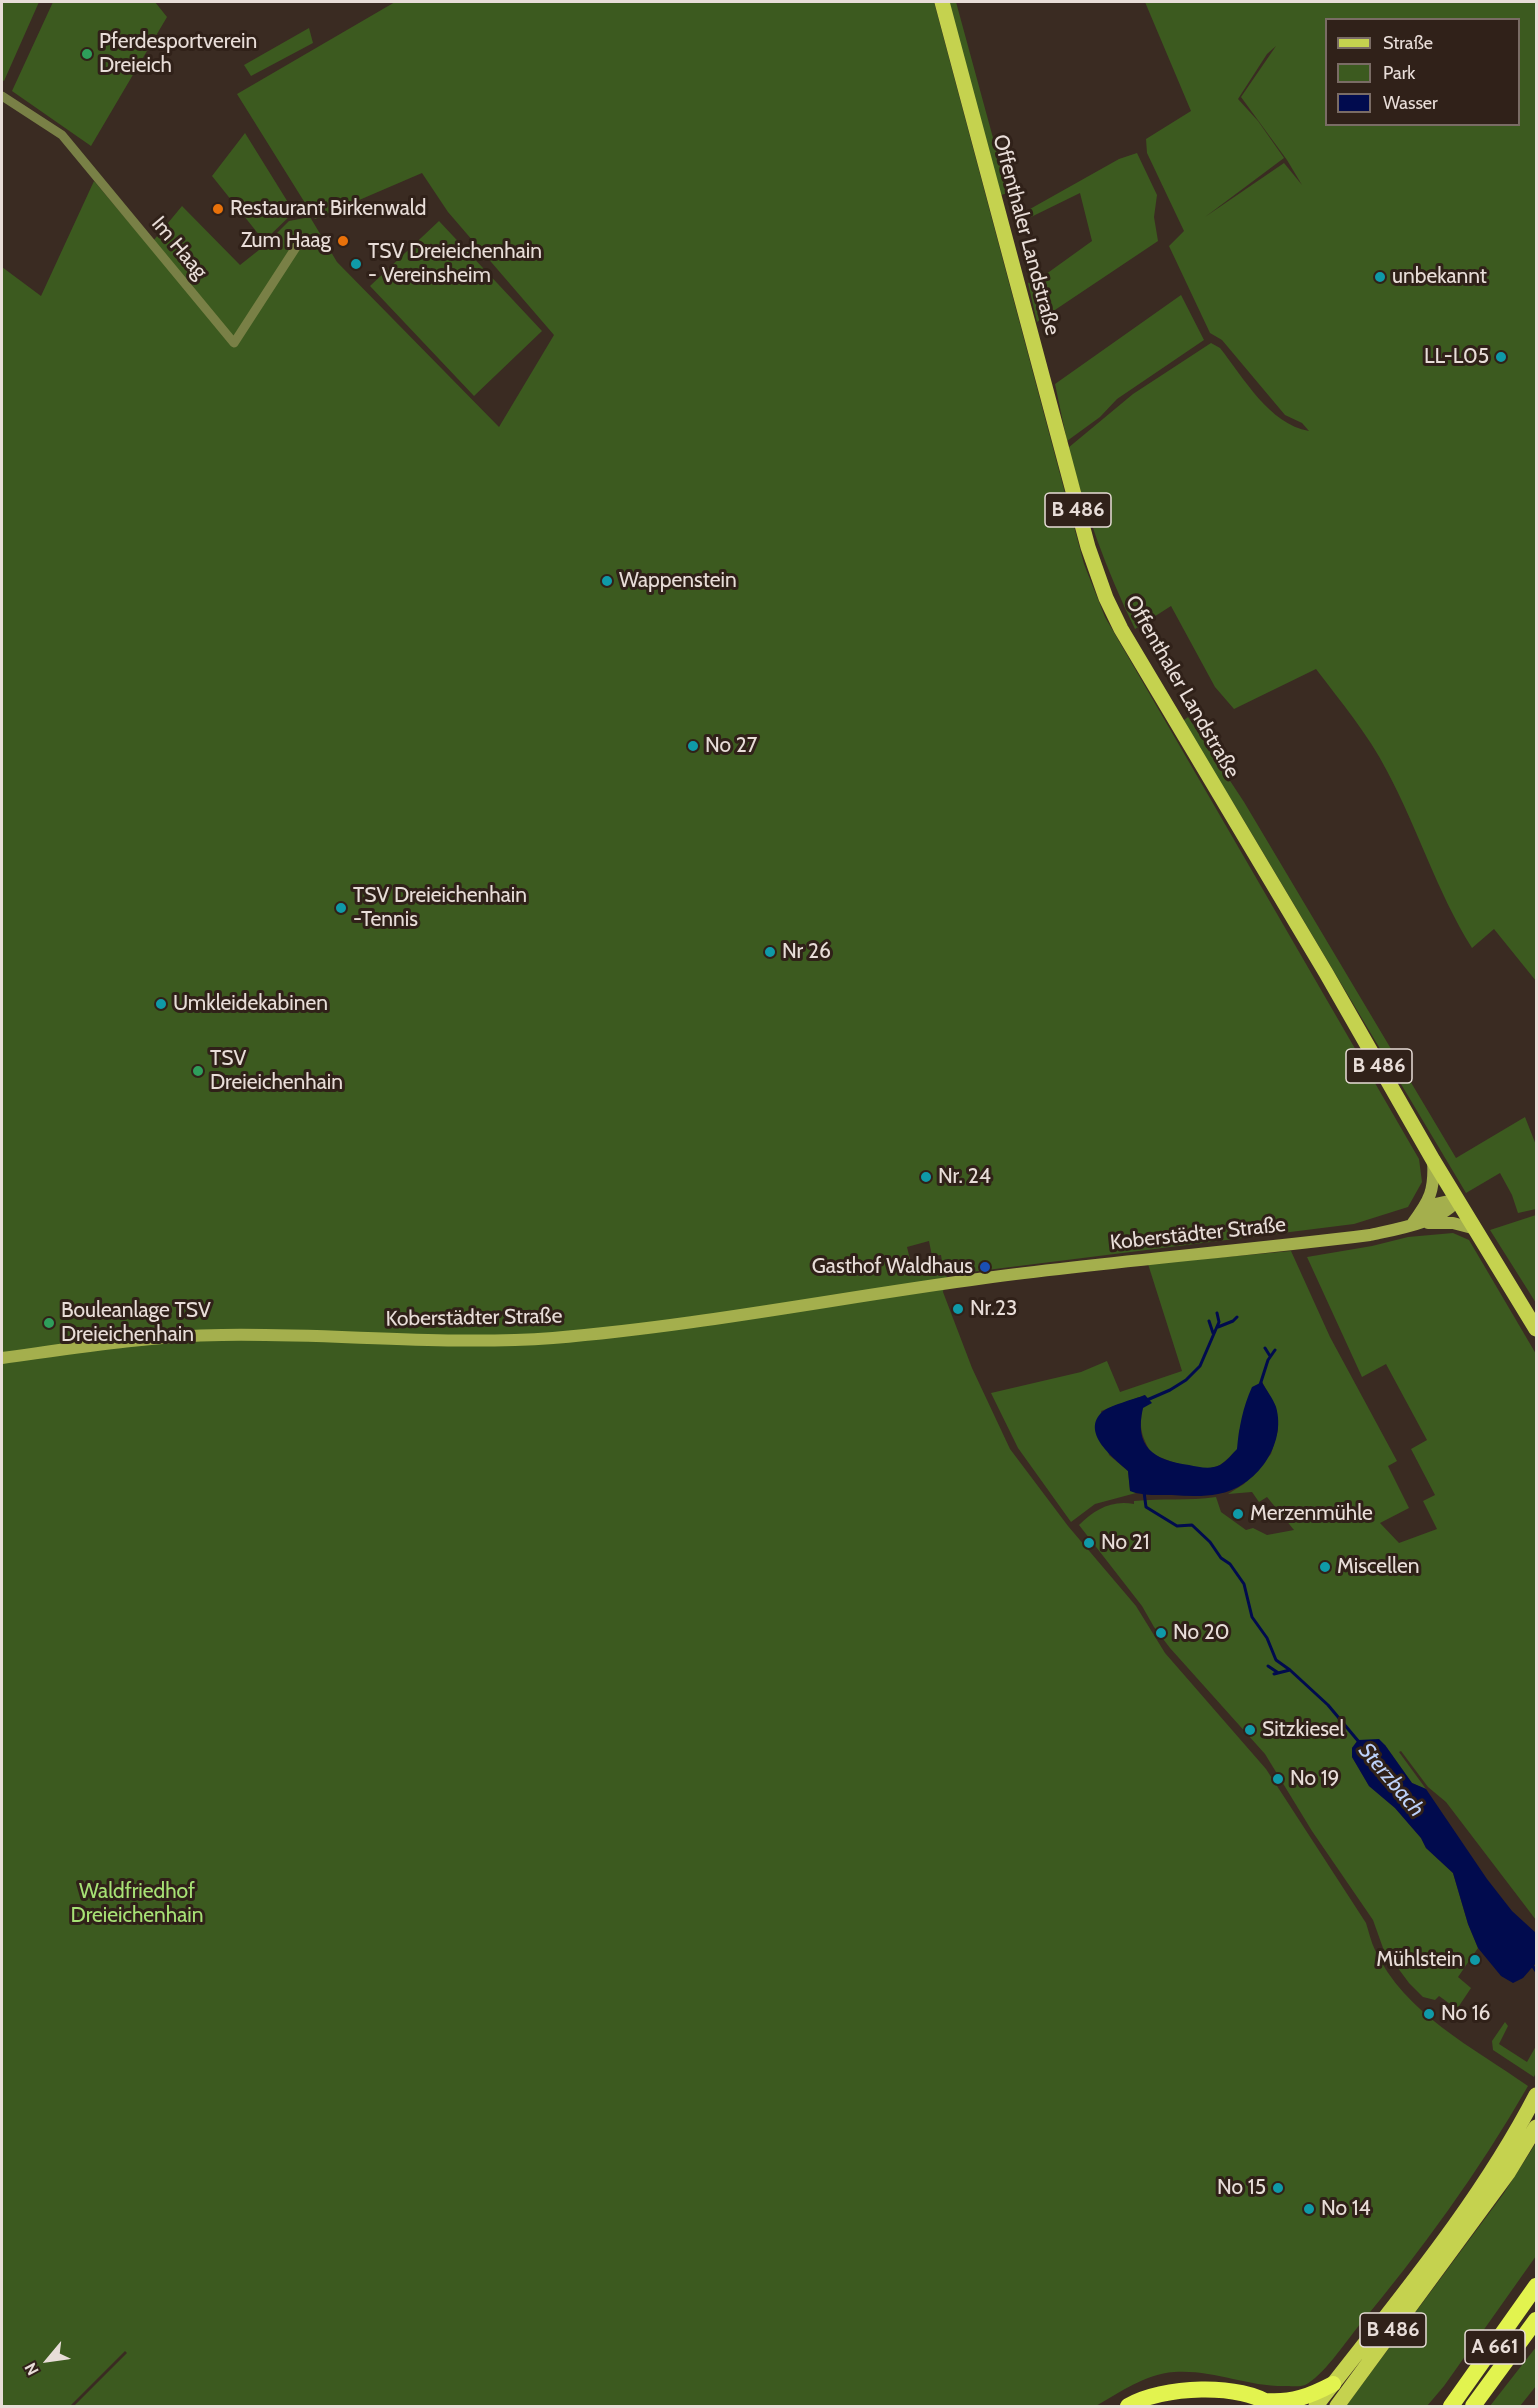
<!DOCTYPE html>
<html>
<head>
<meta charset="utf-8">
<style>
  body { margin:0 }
  #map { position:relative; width:1538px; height:2408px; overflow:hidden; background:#3a2b22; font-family:Cabin,sans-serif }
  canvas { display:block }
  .frame { position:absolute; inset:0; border:3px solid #e8ddd8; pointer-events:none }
  .legend { position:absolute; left:1325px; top:18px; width:195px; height:108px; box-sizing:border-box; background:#302119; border:2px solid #7a6c65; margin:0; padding:8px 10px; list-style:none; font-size:18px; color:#e8ddd8 }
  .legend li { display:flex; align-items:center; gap:12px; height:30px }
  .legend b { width:30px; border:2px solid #7a6c65 }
  .north { position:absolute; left:18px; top:2330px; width:60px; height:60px; -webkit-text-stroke:4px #302119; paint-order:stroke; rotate:241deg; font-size:16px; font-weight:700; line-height:24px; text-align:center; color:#e8ddd8 }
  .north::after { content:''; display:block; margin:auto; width:21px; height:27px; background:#e8ddd8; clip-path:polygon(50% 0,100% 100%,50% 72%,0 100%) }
</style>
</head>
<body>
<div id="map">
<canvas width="1538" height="2408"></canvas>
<div class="frame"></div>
<ul class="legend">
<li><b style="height:8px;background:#c5d24f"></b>Straße</li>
<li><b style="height:16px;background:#3c5a1f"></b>Park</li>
<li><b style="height:16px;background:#010b4e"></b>Wasser</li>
</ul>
<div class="north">N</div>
</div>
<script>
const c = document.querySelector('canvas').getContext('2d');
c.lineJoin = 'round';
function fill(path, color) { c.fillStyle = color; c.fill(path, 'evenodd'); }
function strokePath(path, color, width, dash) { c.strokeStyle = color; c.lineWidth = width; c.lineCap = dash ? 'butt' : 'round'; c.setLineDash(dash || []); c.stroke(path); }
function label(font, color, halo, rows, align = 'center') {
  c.font = font + ' Cabin,sans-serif'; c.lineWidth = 6; c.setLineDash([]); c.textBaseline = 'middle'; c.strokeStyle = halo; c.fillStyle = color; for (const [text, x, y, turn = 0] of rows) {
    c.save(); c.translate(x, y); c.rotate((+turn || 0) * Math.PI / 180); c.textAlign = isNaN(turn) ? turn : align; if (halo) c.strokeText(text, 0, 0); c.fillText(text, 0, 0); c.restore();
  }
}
fill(new Path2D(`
  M2,2H39L4,81L2,80Z
  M53,2H155L167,17L91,146L12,91Z
  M395,2H934L1084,564L1105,617L1419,1159L1422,1182L1408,1207L1354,1224L947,1275L943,1292L972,1368L1010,1449L1068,1526L1136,1606L1165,1653L1266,1769L1366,1923C1369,1932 1371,1942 1375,1950C1404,2013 1474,2048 1528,2086C1478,2173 1421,2251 1357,2328C1345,2343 1322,2377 1305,2385C1300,2387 1292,2386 1287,2386C1248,2387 1212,2369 1174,2372C1145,2374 1121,2392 1096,2406H74L127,2353L125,2351L70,2406H2V267L41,296L94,181L149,246L182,206L240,265L264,246L289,221L310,217L337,262L499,427L554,335L448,212L422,173L315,219L237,94ZM929,1241L932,1256L941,1255L943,1268L913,1272L907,1247Z
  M947,2H956L1008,193L1001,195Z
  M1145,2H1536V981L1494,929L1472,948C1437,892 1418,829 1387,771C1368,734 1341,702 1316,669L1234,709L1215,687L1171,606L1135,629C1106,570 1086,512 1068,448L1133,394L1211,343L1220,348C1244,378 1269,424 1309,431L1302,423L1285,415L1222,340L1210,333L1169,246L1184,231L1147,153L1146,139L1191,111ZM1326,20H1518V124H1326ZM1276,46L1241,97L1287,160L1302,185L1284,163L1205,217L1284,158L1258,121L1238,99L1267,54Z
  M309,28L313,43L251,76L244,65Z
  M245,133L294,212L264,241L212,176Z
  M1137,153L1157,195L1154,217L1158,241L1037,322L1028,283L1042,277L1092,241L1080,193L1031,217L1030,209L1119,159Z
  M439,221L542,331L474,396L370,286Z
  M1181,295L1204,340L1117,399L1100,417L1067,441L1055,384Z
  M1188,717L1244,802L1456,1158L1525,1117L1536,1145V1209L1518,1213L1512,1195L1500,1173L1466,1193L1237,809L1204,757L1183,721Z
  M1536,1215V1303L1490,1230Z
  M1453,1233L1469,1240L1536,1354V1920L1446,1802L1428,1787L1401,1751L1399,1752L1426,1789L1412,1783L1385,1745L1358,1740L1352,1748V1757L1369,1786L1395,1808L1421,1838L1426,1848L1453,1873L1468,1924L1478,1948L1458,1977L1471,1988L1457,2009L1439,1996L1435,2000L1423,1997L1409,1983L1383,1948L1373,1920L1312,1831L1265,1754L1170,1648L1154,1627L1142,1606L1079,1525C1095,1510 1110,1500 1134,1504V1501C1162,1498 1189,1501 1216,1497L1221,1512L1246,1530L1253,1528L1267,1535L1294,1530L1267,1497L1259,1502L1252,1492L1228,1494L1244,1484L1271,1454L1278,1430L1276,1407L1262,1382L1239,1431L1238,1449C1232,1454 1226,1461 1220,1465C1201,1475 1170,1461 1152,1454C1137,1430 1140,1421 1145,1395L1101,1411L1109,1455L1128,1471L1130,1490L1136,1493L1095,1504L1071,1522L1018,1448L991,1393L1081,1372L1107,1361L1120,1392L1182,1371L1148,1264L1291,1251L1330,1337L1397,1461L1388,1466L1409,1508L1380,1523L1399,1543L1437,1529L1423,1501L1435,1495L1411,1449L1427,1440L1386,1364L1362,1377L1307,1257L1372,1246L1408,1237Z
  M1505,2022L1508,2026L1499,2044L1527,2062L1536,2046V2072L1534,2077L1493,2050L1492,2041Z
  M1536,2143V2256L1444,2386L1427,2406H1346L1504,2193Z
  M1536,2347V2386L1520,2406H1490Z`), '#3c5a1f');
fill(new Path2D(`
  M1262,1382C1266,1390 1273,1398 1276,1407C1287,1444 1256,1488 1218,1494C1203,1497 1187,1496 1172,1495C1158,1495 1143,1496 1130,1491L1128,1471C1115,1459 1081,1434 1101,1413C1107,1406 1135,1399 1145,1395L1152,1403L1143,1408C1134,1447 1153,1460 1189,1465C1199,1467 1210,1470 1220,1465C1227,1461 1232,1454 1237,1449C1239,1427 1243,1407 1252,1387Z
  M1379,1739L1385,1745L1412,1783L1426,1789L1487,1879L1512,1911L1536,1933V1963L1523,1978L1513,1983L1501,1976L1478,1948L1468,1924L1453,1873L1426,1848L1421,1838L1395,1808L1369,1786L1352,1757V1748L1358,1740Z`), '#010b4e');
strokePath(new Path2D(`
  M1209,1321L1213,1333
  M1218,1327L1233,1321L1237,1317
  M1265,1348L1270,1356
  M1260,1385L1268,1360L1275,1350
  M1147,1400L1170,1390L1186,1380L1200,1366L1219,1322L1217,1313
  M1144,1492L1146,1507L1177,1526L1192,1525L1210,1542L1221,1558L1230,1564L1244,1584L1252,1617L1267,1638L1276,1660L1290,1670L1328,1705L1359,1742
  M1268,1666L1277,1672
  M1274,1674L1290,1670
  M1532,1965L1536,1971`), '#010b4e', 3);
strokePath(new Path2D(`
  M2,96L62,135L234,343L302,238`), '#798046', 9);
strokePath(new Path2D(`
  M1424,1213L1435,1204L1458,1199
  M1428,1223H1453L1476,1229
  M1412,1224C1430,1200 1435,1190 1433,1160
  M2,1358C75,1348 148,1336 222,1335C332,1333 443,1346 553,1338C698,1326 842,1297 985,1278C1113,1261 1242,1251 1370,1235C1397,1229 1442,1222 1458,1199`), '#a4af4d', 12);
strokePath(new Path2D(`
  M942,2L1088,547L1106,598L1121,629L1326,973L1433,1160L1536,1329
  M1316,2406C1393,2306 1478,2207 1536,2095
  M1337,2406L1508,2173L1536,2127`), '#c5d24f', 15);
strokePath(new Path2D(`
  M1266,2401C1292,2403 1310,2396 1333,2384
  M1128,2406C1161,2386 1242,2382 1273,2406
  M1451,2406L1536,2286
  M1473,2406L1536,2320`), '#e2f34f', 16);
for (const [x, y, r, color] of [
  [87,54,6,"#2e9e5b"],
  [218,209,6,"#e8710a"],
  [343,241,6,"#e8710a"],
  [356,264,6,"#0f9aa8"],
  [1380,277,6,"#0f9aa8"],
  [1501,357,6,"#0f9aa8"],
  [607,581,6,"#0f9aa8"],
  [693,746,6,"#0f9aa8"],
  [341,908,6,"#0f9aa8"],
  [770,952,6,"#0f9aa8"],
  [161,1004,6,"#0f9aa8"],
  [198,1071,6,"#2e9e5b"],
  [926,1177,6,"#0f9aa8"],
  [985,1267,6,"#1a4fb4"],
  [958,1309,6,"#0f9aa8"],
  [49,1323,6,"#2e9e5b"],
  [1238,1514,6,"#0f9aa8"],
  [1089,1543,6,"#0f9aa8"],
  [1325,1567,6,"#0f9aa8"],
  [1161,1633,6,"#0f9aa8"],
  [1250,1730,6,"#0f9aa8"],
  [1278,1779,6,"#0f9aa8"],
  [1475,1960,6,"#0f9aa8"],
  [1429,2014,6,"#0f9aa8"],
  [1278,2188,6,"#0f9aa8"],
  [1309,2209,6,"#0f9aa8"]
]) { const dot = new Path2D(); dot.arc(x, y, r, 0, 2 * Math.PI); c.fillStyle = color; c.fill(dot); strokePath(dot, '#302119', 2); }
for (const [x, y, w] of [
  [1078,510,66],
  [1379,1066,66],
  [1393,2330,66],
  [1495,2347,60]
]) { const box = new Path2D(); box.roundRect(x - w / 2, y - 17, w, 34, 4.5); c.fillStyle = '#302119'; c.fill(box); strokePath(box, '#e8ddd8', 1.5); }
label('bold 20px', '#e8ddd8', null, [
  ["B 486",1078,510],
  ["B 486",1379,1066],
  ["B 486",1393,2330],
  ["A 661",1495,2347]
]);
label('21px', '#e8ddd8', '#302119', [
  ["Pferdesportverein",99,42],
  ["Dreieich",99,66],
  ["Restaurant Birkenwald",230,209],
  ["Zum Haag",331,241,"right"],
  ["TSV Dreieichenhain",368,252],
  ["- Vereinsheim",368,276],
  ["unbekannt",1392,277],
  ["LL-L05",1489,357,"right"],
  ["Wappenstein",619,581],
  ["No 27",705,746],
  ["TSV Dreieichenhain",353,896],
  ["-Tennis",353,920],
  ["Nr 26",782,952],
  ["Umkleidekabinen",173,1004],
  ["TSV",210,1059],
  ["Dreieichenhain",210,1083],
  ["Nr. 24",938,1177],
  ["Gasthof Waldhaus",973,1267,"right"],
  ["Nr.23",970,1309],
  ["Bouleanlage TSV",61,1311],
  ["Dreieichenhain",61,1335],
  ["Merzenmühle",1250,1514],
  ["No 21",1101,1543],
  ["Miscellen",1337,1567],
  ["No 20",1173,1633],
  ["Sitzkiesel",1262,1730],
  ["No 19",1290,1779],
  ["Mühlstein",1463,1960,"right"],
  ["No 16",1441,2014],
  ["No 15",1266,2188,"right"],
  ["No 14",1321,2209]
], 'left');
label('21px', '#e8ddd8', '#302119', [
  ["Offenthaler Landstraße",1026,235,75],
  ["Im Haag",179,248,50],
  ["Offenthaler Landstraße",1182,687,60],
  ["Koberstädter Straße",1198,1234,-6],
  ["Koberstädter Straße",474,1318,-1]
]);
label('21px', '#a7e175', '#302119', [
  ["Waldfriedhof",137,1892],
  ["Dreieichenhain",137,1916]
]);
label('italic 22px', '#bdd1fa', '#302119', [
  ["Sterzbach",1391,1780,50]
]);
</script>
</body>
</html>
